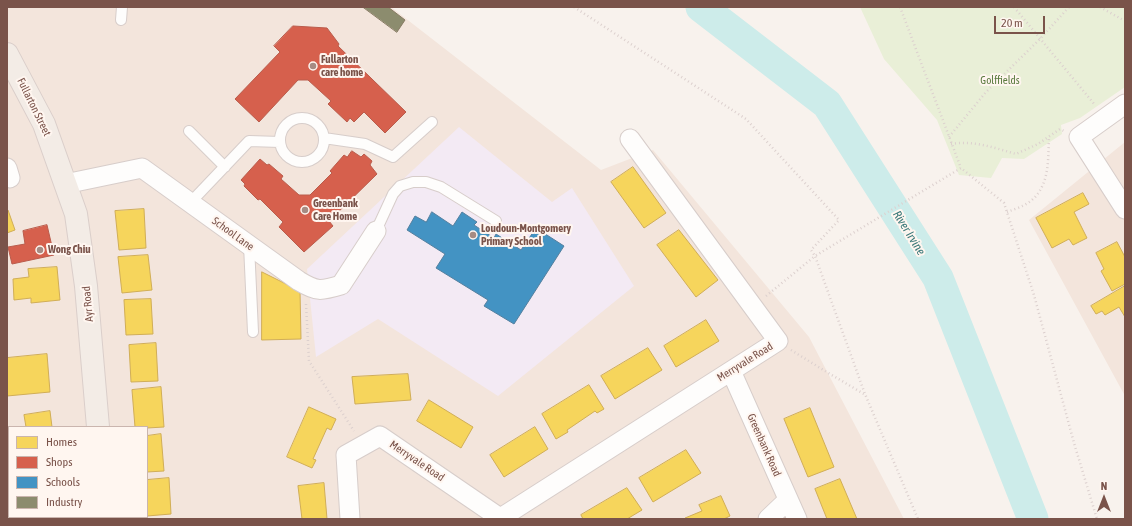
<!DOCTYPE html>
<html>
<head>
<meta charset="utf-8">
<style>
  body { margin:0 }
  #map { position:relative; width:1132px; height:526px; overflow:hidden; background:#f8f2ed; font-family:"Asap Condensed",sans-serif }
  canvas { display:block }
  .frame { position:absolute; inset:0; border:8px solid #7a534a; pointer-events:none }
  .legend { position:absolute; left:8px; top:426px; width:140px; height:92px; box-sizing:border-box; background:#fff6f0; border:1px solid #cab5ae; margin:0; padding:5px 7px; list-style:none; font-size:12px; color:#7a534a }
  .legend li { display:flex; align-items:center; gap:8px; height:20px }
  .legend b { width:20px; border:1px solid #cab5ae }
  .north { position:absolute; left:1084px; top:478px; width:40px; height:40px; -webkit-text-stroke:3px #fff6f0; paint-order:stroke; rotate:0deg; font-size:11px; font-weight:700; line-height:16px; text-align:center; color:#7a534a }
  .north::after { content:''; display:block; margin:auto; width:14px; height:18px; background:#7a534a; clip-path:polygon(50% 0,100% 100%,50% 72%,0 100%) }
  .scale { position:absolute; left:994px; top:16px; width:51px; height:18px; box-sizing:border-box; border:2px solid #7a534a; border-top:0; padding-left:5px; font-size:12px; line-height:14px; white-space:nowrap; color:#7a534a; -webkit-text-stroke:3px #fff6f0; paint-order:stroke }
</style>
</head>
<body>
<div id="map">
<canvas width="1132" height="526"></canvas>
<div class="frame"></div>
<ul class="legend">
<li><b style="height:11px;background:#f6d55c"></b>Homes</li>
<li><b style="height:11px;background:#d6604d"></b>Shops</li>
<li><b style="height:11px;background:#4393c3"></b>Schools</li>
<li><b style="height:11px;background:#8c8c6e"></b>Industry</li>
</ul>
<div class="north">N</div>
<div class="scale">20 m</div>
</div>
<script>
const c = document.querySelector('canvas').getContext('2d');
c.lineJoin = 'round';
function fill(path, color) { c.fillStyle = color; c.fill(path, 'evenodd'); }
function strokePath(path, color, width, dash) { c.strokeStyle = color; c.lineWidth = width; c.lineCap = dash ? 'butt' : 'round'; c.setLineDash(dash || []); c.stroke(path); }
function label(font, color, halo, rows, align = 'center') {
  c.font = font + ' "Asap Condensed",sans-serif'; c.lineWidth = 4; c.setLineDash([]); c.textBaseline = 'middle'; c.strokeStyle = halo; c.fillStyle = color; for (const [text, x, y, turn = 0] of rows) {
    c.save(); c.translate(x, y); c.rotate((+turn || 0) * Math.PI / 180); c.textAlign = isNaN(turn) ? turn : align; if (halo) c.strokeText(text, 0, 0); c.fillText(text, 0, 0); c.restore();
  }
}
fill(new Path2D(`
  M7,7H391L601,170L653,150L809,337L904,519H7ZM9,427H147V517H9Z
  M1125,142V396L1029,220Z`), '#f3e5dc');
fill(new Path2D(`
  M459,127L552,202L572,188L634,286L498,396L378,319L316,357L307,269Z`), '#f3eaf4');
fill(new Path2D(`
  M860,7H1125V87L1080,118L1061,125L1062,134L1024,159L1002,158L991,178L959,175L937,120L884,59Z`), '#e9efd7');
const homes = new Path2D(`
  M633,167L666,213L644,228L611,182Z
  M1083,193L1089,204L1074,212L1087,238L1073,245L1069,239L1052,248L1036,218Z
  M144,209L146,248L119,250L115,211Z
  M7,210H8L15,230L7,233Z
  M679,230L718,280L696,297L657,245Z
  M1117,242L1125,257V284L1112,291L1101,271L1104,269L1096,253Z
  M148,255L152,290L122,293L118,257Z
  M57,267L60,300L31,303V298L14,300L13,279L29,277L28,269Z
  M262,272L300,291L301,339L262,340Z
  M1125,286V317L1119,307L1105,315L1102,311L1096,314L1091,306Z
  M151,299L153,334L126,335L124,300Z
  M706,320L719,341L676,367L664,346Z
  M156,343L158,381L131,382L129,345Z
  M648,348L662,370L615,399L601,376Z
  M47,354L50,392L7,396V358Z
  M408,374L411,400L355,404L352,377Z
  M589,385L604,409L597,413L595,411L567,430L568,432L556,439L542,414Z
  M161,387L164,427L147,428V427H135L132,390Z
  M429,400L473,427L461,448L417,421Z
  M309,407L336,419L331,430L327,428L313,459L316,460L312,468L287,457Z
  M810,408L834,467L808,477L784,419Z
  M50,411L52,427H26L24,415Z
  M535,427L548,449L504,477L490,455Z
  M161,434L164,471L147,472V436Z
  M686,450L701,473L653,502L639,478Z
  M169,478L171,514L147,516V480Z
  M840,479L857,519H827L815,489Z
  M324,483L327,519H302L298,486Z
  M627,488L642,510L627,519H583L581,515Z
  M721,496L730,516L724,519H686L685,518L702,511L699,505Z
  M34,517H59V519H34Z`);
fill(homes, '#f6d55c');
strokePath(homes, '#d1ae57', 1);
const shops = new Path2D(`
  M293,26L327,28L339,44L338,46L406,112L385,133L364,112L354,122L350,118L347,122L328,104L331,101L308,80H298L259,122L235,99L280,52L274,46Z
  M352,151L361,157L364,154L372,161L370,165L377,174L329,221L333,226L304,252L279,227L283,222L260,199L258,200L244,186L245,184L241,180L260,159L267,165L269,164L283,176L281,179L299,195H310L332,173L330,171L344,155L347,157Z
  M47,225L54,255L12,264L8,247L25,244L23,231Z`);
fill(shops, '#d6604d');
strokePath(shops, '#ba5c4c', 1);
const schools = new Path2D(`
  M432,212L453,226L462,212L477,222L474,225L494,238L496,234L521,250L536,228L564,246L514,324L484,306L488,300L436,268L445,254L407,230L415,216L426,222Z`);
fill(schools, '#4393c3');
strokePath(schools, '#54809f', 1);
const industry = new Path2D(`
  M363,7H388L405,20L397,32Z`);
fill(industry, '#8c8c6e');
strokePath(industry, '#877b63', 1);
strokePath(new Path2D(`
  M701,7L827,104L938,278L1033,519`), '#cdecea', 31);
const service = new Path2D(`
  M121,20L122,7
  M280 140a22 22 0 1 1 44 0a22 22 0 1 1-44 0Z
  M189,131L225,167
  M324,138L365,144L393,157L432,122
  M190,203L249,141L280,142
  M376,231L393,194L400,186L413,182H426L441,187L496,221
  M249,245L253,332`);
const minor = new Path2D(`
  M1125,104L1079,137L1125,209
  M7,168L10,178
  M65,184L142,168L299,281C317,292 321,291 341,285L376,231
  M731,371L797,519
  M7,490H9
  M74,517V519
  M350,519L346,455L380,436L500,518
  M499,519L778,341L630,139
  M768,519L788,500`);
const primary = new Path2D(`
  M7,54L44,124L76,214L86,286L98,427
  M106,517V519`);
strokePath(service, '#d7cdca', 12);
strokePath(minor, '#d7cdca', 21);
strokePath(primary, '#daceca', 24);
strokePath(new Path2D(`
  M574,7L746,119L839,220L811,250L815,256L961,168L1004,203L1034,295L1074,443L1097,519
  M900,7L961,168
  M1014,7L1095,105
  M1100,7L1125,21
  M949,137L986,92L1040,39L1069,7
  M951,144C973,140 995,148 1016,154L1038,144L1060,129L1064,131
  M1007,212C1015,209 1025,206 1032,200C1050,184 1048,159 1049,136
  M766,296L815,256L865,394L918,519
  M306,304L309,361L354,431
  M791,350L825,371L864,394`), '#dcd0ce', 2.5, [1, 3]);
strokePath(service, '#fefdfc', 10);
strokePath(minor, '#fefdfc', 19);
strokePath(primary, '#f3ece6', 22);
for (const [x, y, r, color] of [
  [313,66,4,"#a68b83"],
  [305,210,4,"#a68b83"],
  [473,235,4,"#a68b83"],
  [40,250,4,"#a68b83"]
]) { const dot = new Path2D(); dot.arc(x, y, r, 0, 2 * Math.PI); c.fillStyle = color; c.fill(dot); strokePath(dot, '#fff6f0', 1.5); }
label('bold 11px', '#7a534a', '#fff6f0', [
  ["Fullarton",321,60],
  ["care home",321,73],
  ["Greenbank",313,204],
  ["Care Home",313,217],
  ["Loudoun-Montgomery",481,229],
  ["Primary School",481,242],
  ["Wong Chiu",48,250]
], 'left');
label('11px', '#5a7a3e', '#fff6f0', [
  ["Golffields",1000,81]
]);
label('11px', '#7a534a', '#fff6f0', [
  ["Fullarton Street",34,107,64],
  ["School Lane",233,234,36],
  ["Ayr Road",88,304,-95],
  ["Merryvale Road",745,362,-32],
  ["Greenbank Road",764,445,66],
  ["Merryvale Road",417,461,34]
]);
label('italic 12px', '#397878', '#fff6f0', [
  ["River Irvine",909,233,58]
]);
</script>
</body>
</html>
